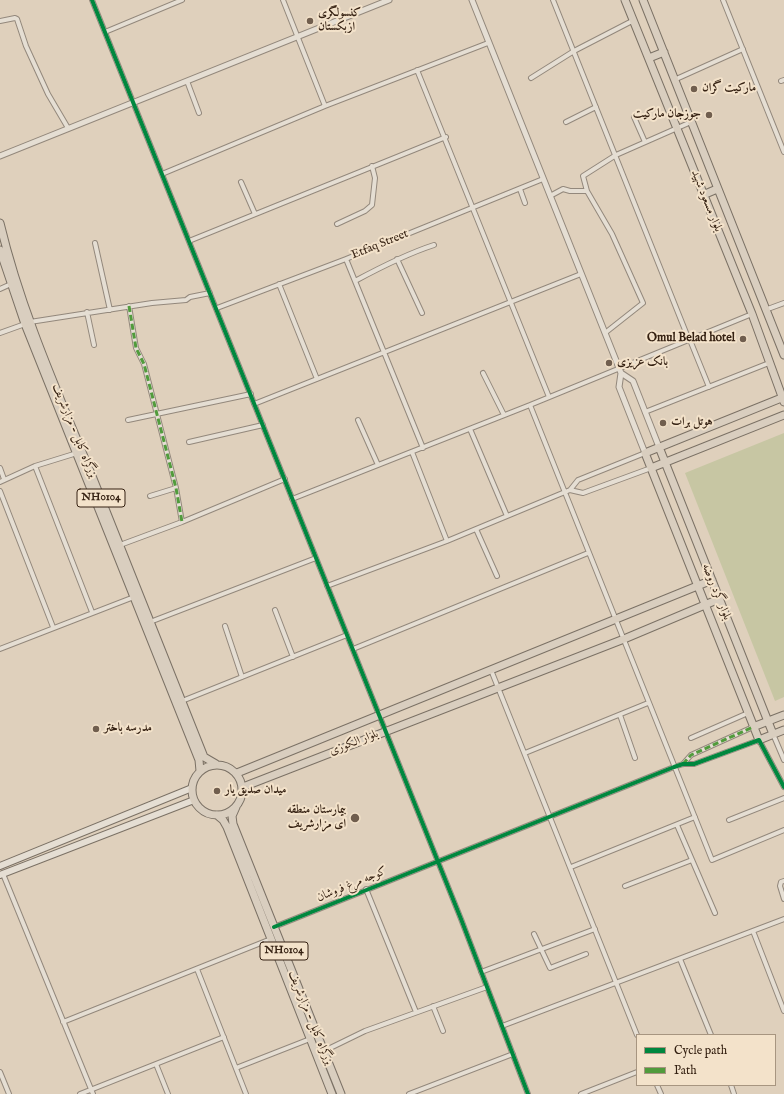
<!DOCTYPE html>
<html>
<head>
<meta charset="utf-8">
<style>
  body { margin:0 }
  #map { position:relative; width:784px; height:1094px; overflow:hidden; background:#dfd0bc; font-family:"IM FELL English",serif }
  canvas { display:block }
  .legend { position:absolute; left:636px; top:1034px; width:140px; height:52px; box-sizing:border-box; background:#f3e2ca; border:1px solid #a79580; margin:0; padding:5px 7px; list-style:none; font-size:12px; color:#352112 }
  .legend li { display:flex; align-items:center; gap:8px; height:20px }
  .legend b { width:20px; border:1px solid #a79580 }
</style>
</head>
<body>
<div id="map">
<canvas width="784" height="1094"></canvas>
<ul class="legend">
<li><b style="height:5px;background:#00873e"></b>Cycle path</li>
<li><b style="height:5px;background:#519b3c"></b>Path</li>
</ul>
</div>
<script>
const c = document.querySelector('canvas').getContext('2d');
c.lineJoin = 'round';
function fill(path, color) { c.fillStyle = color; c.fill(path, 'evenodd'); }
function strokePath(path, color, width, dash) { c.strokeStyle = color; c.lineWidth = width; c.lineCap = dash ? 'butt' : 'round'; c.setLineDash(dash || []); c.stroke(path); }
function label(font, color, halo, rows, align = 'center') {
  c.font = font + ' "IM FELL English",Amiri,serif'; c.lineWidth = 4; c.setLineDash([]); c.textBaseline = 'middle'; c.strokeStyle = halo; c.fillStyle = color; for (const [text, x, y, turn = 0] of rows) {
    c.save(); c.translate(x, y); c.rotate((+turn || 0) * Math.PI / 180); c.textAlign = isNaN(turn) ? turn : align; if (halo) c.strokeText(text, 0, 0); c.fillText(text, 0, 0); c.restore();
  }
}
fill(new Path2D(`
  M784,433V697L775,701L685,473Z`), '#c7c6a3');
const minor = new Path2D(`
  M92,0L461,919L528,1094
  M283,0L325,106
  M553,0L689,340
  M723,0L784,152
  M0,21L15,18L17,19L26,46L48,94L68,128
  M105,32L182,0
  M417,70L549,397
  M531,78L574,51L634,20
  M674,80L743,49
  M187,81L199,113
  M781,81L784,80
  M634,117L645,142
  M566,122L596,107
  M162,174L325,106L488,43
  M241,182L255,214
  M520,189L525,203
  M550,196L563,189L570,191H587
  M337,224L365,211L372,205L375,178L372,166
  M189,241L446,137
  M95,243L110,310
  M346,259L423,448
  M397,259L422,313
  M355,281C381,267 406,254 434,245
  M279,284L317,379
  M0,289L11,284
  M129,306L136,348L144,364L176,488L182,522
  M217,308L346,259L543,179
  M765,310L784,303
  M87,312L94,345
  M30,322L152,303L186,300L190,297L210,293
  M0,333L25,324
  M605,333L643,303L612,234L587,191L583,176L616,155L691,122
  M690,340L709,387
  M483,373L504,415
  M254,404L581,274
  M530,405L712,860L784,830
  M645,412L769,363
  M128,420L251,394
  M358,420L378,465
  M470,429L507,516
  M189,442L263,425
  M412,452L447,541
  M35,466L92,612
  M0,468L4,479
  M0,482L35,466L77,453
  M570,490L578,480L645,453
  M0,491L53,627
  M150,496L176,488
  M292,499L530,405L752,314
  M476,529L497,576
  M120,545L182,522L285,479
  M327,586L447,541L565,492L570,490L583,493L651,468
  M275,610L293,657
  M150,622L316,558
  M225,626L242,677
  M0,649L134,597
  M353,649L588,553
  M491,670L637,1035
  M182,701L347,635
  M620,715L635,758
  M773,734L784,760
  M691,738L748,713
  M525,753L648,703
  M683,764L691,755L753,727
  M729,820L784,798
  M677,825L715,913
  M571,867L695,817
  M3,874L93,1094
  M784,881L781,882L780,886L784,899
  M625,886L692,860
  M366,889L416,1012
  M274,927L674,767L683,764H694L759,740L784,787
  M753,931L784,1011
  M534,934L550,968L586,954
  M680,959L711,1035
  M197,969L246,1094
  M481,972L595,929
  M433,1006L443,1031
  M63,1022L271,939
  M502,1026L784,919
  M324,1051L365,1031L487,987
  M156,1064L168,1094
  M236,1068L310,1039
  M0,1072L9,1094
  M657,1085L661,1094
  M731,1085L734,1094
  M80,1094L224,1037
  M409,1094L513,1054
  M581,1094L637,1072`);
const tertiary = new Path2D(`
  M472,0L621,373L619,387L645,453
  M0,156L389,0
  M621,373L633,381L659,447`);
const secondary = new Path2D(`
  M0,866L192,788
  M0,875L194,800`);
const primary = new Path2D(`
  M625,0L752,314L784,402
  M643,0L784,355
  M649,58L664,52
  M703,195L717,189
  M784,397L645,453L759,740L784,730
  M659,447L773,734
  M651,468L784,415
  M753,727L784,715
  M237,773L712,580
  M243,787L624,639L719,599`);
const trunk = new Path2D(`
  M0,223C21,311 58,393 92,476C130,570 167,664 204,757L216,764
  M0,250L25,324L199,760L200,771
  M192 790a25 25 0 1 1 50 0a25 25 0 1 1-50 0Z
  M236,807L232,816L233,824L341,1094
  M217,815L223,820L227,827L332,1094`);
strokePath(minor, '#93887c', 6);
strokePath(tertiary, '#93887c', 7);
strokePath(secondary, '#7b7165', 8);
strokePath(primary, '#7b7165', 9);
strokePath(trunk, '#7b7165', 9);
strokePath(minor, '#e5ded3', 4);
strokePath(tertiary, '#e5ded3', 5);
strokePath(secondary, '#e5ded3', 6);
strokePath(primary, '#d9cebf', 7);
strokePath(trunk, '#d9cebf', 7);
strokePath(new Path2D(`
  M129,306L136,348L144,364L176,488L182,522
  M683,764L691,755L753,727`), '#519b3c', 3, [6, 3]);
strokePath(new Path2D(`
  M92,0L461,919L528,1094
  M274,927L674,767L683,764H694L759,740L784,787`), '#00873e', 4);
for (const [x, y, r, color] of [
  [310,21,4,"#705e4e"],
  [694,89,4,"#705e4e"],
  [709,115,4,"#705e4e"],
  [743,339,4,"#705e4e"],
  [609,363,4,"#705e4e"],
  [663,423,4,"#705e4e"],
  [96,729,4,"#705e4e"],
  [217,791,4,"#705e4e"],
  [355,818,5,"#705e4e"]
]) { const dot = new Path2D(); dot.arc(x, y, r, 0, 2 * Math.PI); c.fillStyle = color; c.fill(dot); strokePath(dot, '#f3e2ca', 1.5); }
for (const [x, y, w] of [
  [101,498,48],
  [284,951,48]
]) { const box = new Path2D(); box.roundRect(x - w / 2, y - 9, w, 18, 3); c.fillStyle = '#f3e2ca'; c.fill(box); strokePath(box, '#352112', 1); }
label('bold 11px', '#352112', null, [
  ["NH0104",101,498],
  ["NH0104",284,951]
]);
label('bold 12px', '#352112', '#f3e2ca', [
  ["کنسولگری",318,14],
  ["ازبکستان",318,28],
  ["مارکیت گران",702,89],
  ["جوزجان مارکیت",701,115,"right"],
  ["Omul Belad hotel",735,339,"right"],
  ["بانک عزیزی",617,363],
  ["هوتل برات",671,423],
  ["مدرسه باختر",104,729],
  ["میدان صدیق یار",225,791],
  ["بیمارستان منطقه",346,811,"right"],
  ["ای مزارشریف",346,825,"right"]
], 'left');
label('12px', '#352112', '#f3e2ca', [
  ["بلوار مسعود شهید",706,201,68],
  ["Etfaq Street",380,245,-22],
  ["بزرگراه کابل - مزارشریف",74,431,68],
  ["بلوار گرد روضه",716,592,68],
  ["بلوار الکوزی",354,743,-21],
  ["كوجه مرغ فروشان",352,885,-22],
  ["بزرگراه کابل - مزارشریف",310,1018,68]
]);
</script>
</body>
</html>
